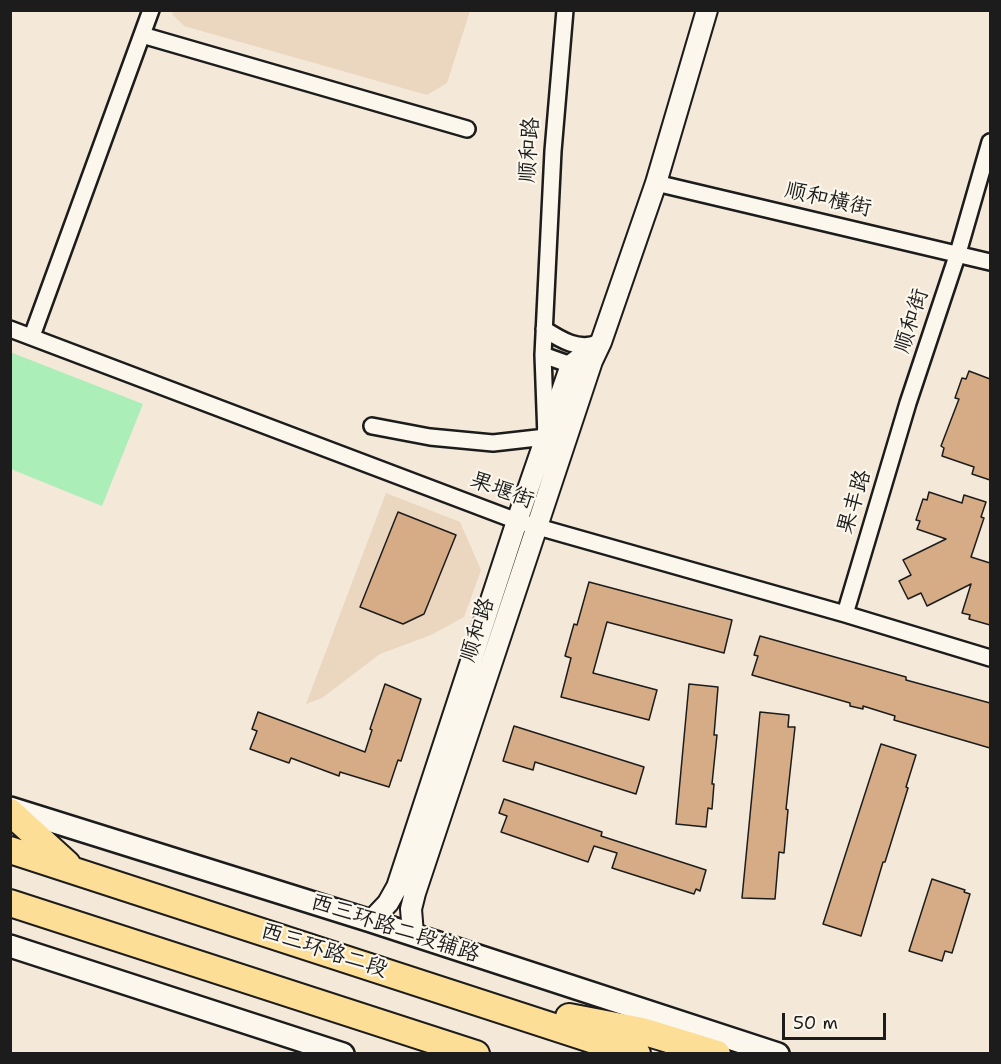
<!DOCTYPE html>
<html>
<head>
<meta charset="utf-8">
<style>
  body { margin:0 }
  #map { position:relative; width:1001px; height:1064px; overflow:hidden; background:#f4e8d8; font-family:"Shantell Sans",sans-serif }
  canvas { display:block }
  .frame { position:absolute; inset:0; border:12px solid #1c1c1c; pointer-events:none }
  .scale { position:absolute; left:782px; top:1013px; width:104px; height:27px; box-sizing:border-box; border:3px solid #1c1c1c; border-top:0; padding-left:8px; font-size:18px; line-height:21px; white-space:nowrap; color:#1c1c1c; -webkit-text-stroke:4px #fbf7ec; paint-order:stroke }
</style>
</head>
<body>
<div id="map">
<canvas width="1001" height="1064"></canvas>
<div class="frame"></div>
<div class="scale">50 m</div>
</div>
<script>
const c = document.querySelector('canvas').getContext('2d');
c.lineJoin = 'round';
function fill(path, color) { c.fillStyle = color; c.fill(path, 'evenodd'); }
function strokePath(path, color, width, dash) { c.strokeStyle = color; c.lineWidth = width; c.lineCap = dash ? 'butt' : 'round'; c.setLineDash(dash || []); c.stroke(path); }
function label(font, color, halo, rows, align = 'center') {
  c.font = font + ' "Shantell Sans","LXGW WenKai TC",sans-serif'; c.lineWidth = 4.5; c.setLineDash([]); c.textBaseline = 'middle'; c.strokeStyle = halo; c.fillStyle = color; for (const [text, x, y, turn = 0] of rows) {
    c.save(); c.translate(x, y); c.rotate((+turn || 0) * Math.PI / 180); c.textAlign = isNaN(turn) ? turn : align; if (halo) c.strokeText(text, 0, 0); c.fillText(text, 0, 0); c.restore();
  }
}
fill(new Path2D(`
  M174,10H470V11L447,83L427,95L184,26L172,14Z
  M386,493L460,522L481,570L464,617L431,635L380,654L322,698L306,704Z`), '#ebd6c0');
fill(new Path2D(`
  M10,352L143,404L102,506L11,469Z`), '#abeeb8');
const building = new Path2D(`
  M969,371L990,379V480L972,474L974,467L942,456L944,448L941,446L959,399L955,398L962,378L966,379Z
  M929,492L962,503L964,495L986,502L981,517L984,518L971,557L990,563V625L969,619L970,615L962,613L971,584L927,606L921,593L908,599L899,581L911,575L903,560L946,539L917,529L920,521L916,520L923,499L927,500Z
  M398,512L456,535L424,614L403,624L360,607Z
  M589,582L732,620L724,653L607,622L593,673L657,690L649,720L561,697L571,658L565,656L574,624L577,625Z
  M760,636L906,677V680L990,703V748L894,720L895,716L863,706V709L850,706V703L752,675L758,656L754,655Z
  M385,684L421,699L401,761L398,760L389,787L340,772L339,776L291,758L289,763L250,749L257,731L252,729L258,712L365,752L372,730L370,729Z
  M689,684L718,687L714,735H717L712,784H714L712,809L708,808L706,827L676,824Z
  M760,712L789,715L788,727H795L786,809L788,810L784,853L779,852L775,899L742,898Z
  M514,726L644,767L636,794L535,762L533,770L503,761Z
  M881,744L916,755L906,787L908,788L885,862H883L861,936L823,924Z
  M504,799L602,832L601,836L706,870L700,891L696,889L694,894L612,868L617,853L594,846L588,862L501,832L507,816L499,813Z
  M932,879L965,890L964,892L970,894L952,953L945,951L942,961L909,951Z`);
fill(building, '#d6ac87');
strokePath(building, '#1c1c1c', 1.5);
const minor = new Path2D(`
  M142,35L467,129
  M656,183L990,262
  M10,329L517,521L845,614L990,658
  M544,329C561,340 579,351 598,343
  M32,336L151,10
  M543,355L571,365L580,364
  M372,426L430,437L493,443L546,437L543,355L553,151L565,10
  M845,614L908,403L958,253L990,142`);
const tertiary = new Path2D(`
  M371,921L388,903L397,887L517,521L571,365L599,344
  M413,934L411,909L415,893L592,361L601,342L656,183L707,10`);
const secondary = new Path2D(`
  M10,808L371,921L778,1054
  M10,946L343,1054`);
const trunk = new Path2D(`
  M10,812L67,864
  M10,850L637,1054
  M10,903L476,1054
  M569,1017L642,1031L717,1054`);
strokePath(minor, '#1c1c1c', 20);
strokePath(tertiary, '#1c1c1c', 24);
strokePath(secondary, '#1c1c1c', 26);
strokePath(trunk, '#1c1c1c', 30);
strokePath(minor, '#fbf7ec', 15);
strokePath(tertiary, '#fbf7ec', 20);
strokePath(secondary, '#fbf7ec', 21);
strokePath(trunk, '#fdde96', 26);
label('22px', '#1c1c1c', '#fbf7ec', [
  ["顺和路",530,150,-86],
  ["顺和横街",828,200,13],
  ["顺和街",912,321,-72],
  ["果堰街",502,491,20],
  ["果丰路",855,502,-73],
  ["顺和路",478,630,-72],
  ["西三环路二段辅路",395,929,18],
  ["西三环路二段",324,951,18]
]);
</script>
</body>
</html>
